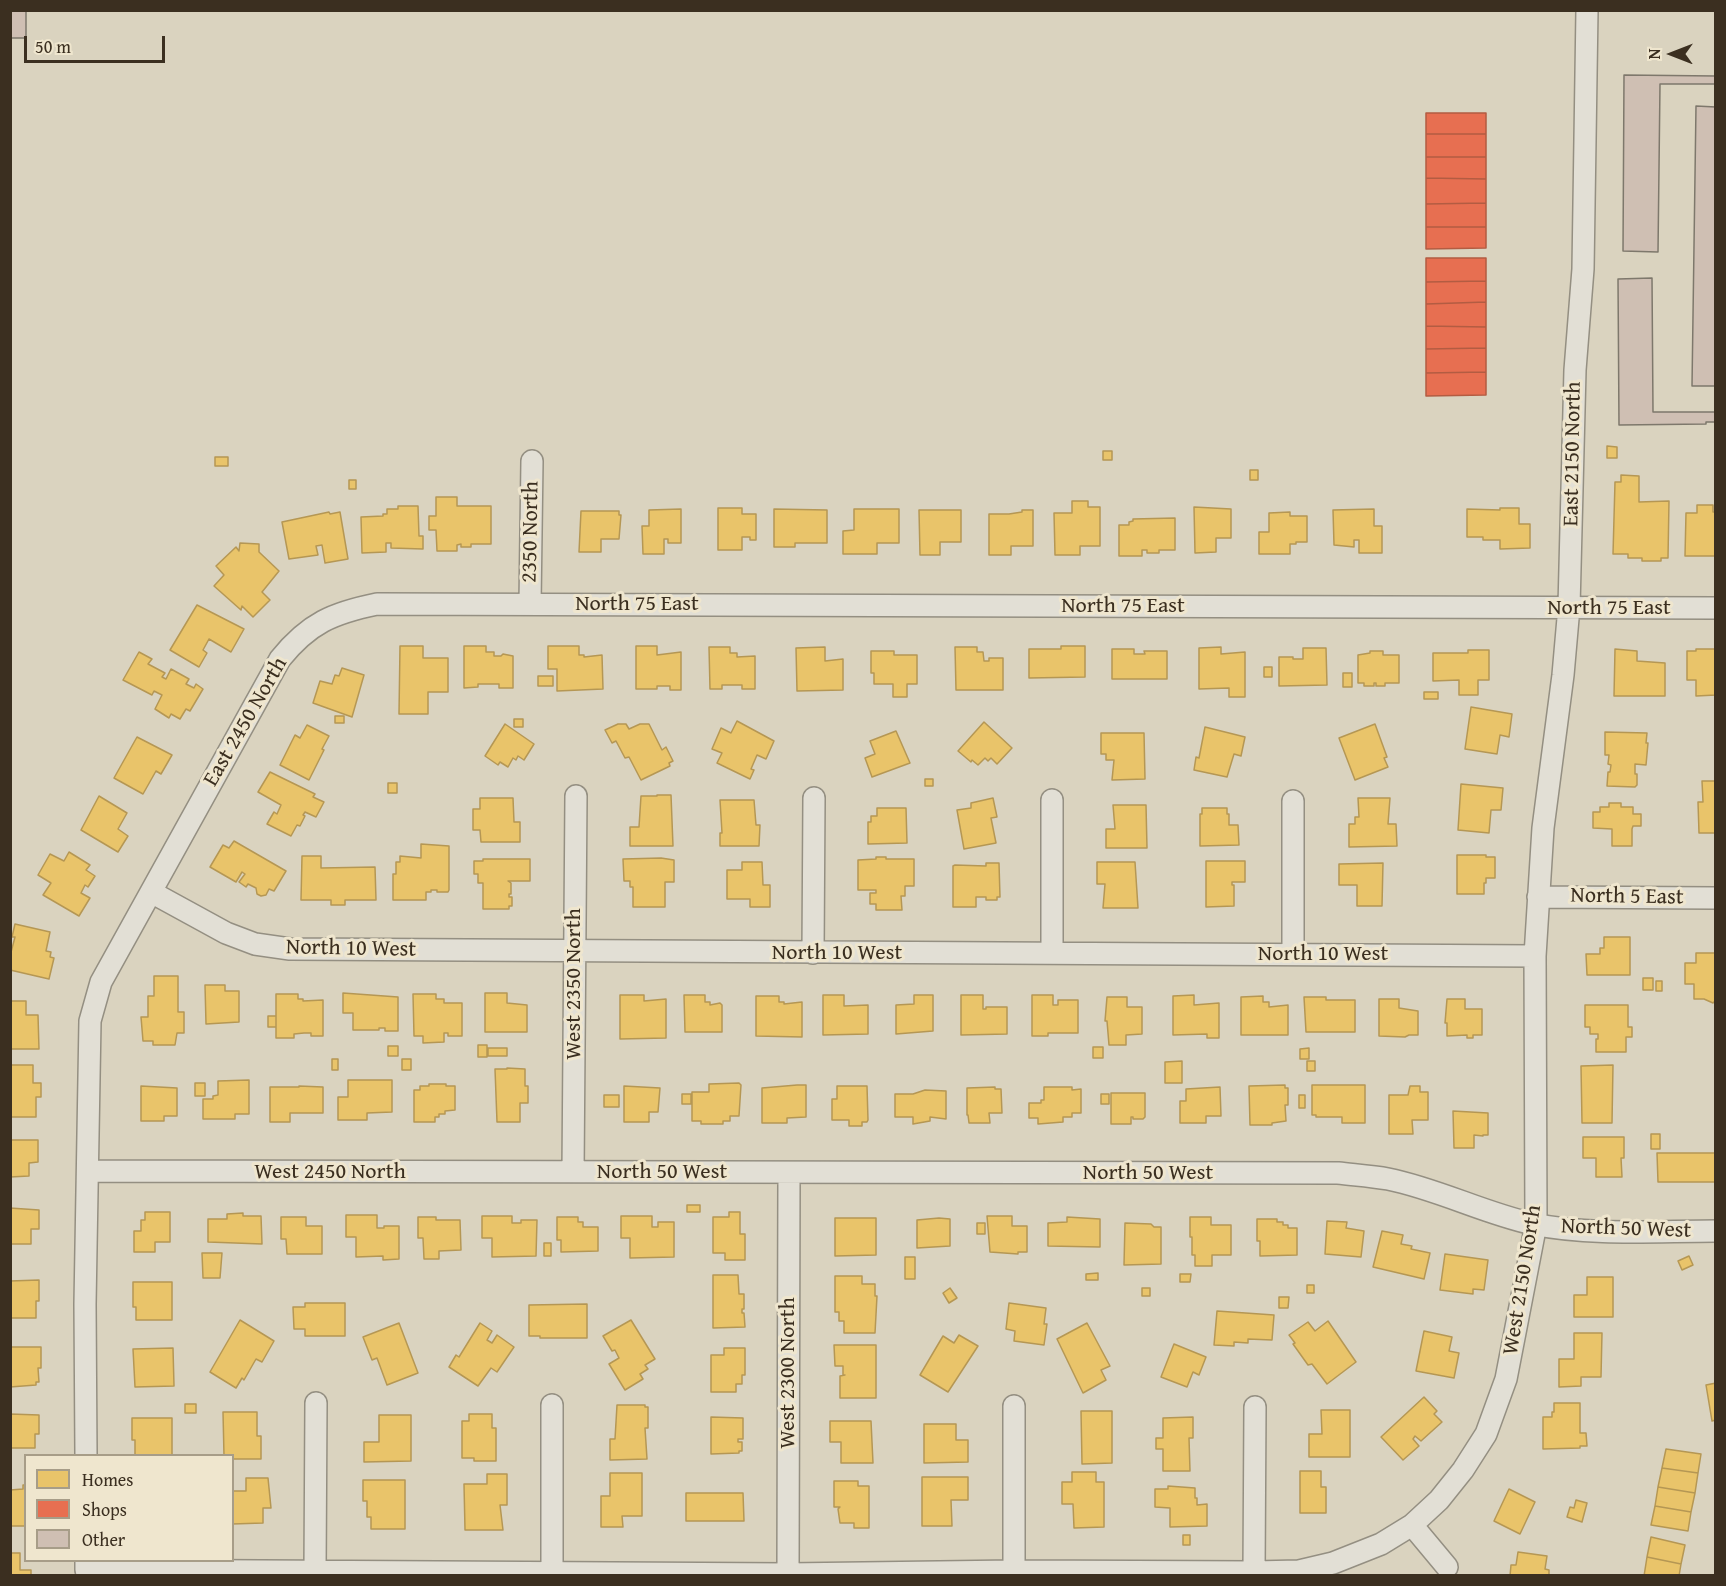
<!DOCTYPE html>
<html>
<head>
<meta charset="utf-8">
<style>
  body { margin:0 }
  #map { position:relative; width:1726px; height:1586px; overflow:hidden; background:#dad3bf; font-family:"Gentium Book Plus",serif }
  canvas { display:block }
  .frame { position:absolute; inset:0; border:12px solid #3b2f20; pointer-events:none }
  .legend { position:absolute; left:24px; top:1454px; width:210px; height:108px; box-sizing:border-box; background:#efe6ce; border:2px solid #a79d88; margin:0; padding:8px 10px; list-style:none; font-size:18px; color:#3b2f20 }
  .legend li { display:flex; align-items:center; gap:12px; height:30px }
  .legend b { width:30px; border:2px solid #a79d88 }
  .north { position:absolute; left:1642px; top:24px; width:60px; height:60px; -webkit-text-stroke:4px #efe6ce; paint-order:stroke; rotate:270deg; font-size:16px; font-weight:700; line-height:24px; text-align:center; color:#3b2f20 }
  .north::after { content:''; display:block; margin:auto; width:21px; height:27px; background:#3b2f20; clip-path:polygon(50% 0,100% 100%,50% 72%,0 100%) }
  .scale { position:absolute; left:24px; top:36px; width:141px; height:27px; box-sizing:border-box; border:3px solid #3b2f20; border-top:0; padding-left:8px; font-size:18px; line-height:21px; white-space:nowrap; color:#3b2f20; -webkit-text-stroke:4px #efe6ce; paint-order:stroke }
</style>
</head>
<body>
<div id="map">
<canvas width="1726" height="1586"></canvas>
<div class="frame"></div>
<ul class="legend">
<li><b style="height:16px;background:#e9c46a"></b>Homes</li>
<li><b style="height:16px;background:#e76f51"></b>Shops</li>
<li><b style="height:16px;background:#cfbfb3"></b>Other</li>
</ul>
<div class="north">N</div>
<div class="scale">50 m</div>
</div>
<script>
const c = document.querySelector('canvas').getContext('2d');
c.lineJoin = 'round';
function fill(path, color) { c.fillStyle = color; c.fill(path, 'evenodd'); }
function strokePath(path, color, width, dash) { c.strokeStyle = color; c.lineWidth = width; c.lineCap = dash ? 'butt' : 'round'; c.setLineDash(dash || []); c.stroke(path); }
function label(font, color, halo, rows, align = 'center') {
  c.font = font + ' "Gentium Book Plus",serif'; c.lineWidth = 6; c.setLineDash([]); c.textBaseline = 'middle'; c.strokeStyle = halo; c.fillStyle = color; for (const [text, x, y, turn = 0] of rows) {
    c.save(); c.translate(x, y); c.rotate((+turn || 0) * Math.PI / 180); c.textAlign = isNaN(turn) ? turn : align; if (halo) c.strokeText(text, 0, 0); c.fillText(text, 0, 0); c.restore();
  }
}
const homes = new Path2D(`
  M1607,446L1617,447V458H1607Z
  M1103,451H1112V460H1103Z
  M215,457H228V466H215Z
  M1250,470H1258V480H1250Z
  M1621,475L1639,476V502L1669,501L1668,558H1661V561H1642V558H1628V554H1613L1615,482H1621Z
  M349,480H356V489H349Z
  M436,497H457V506H491V544H471V547H461V544L457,545V551H437L436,530H429V516H436Z
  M1072,501H1088V507H1100V546H1080V555H1055L1054,513H1072Z
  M1697,505H1713V512H1716V556H1685L1686,513H1697Z
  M398,506H418L419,536H423V549L391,548V543H386V552L362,553L361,517L383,516V514H387V509H398Z
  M1194,507L1231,509V538H1216V552L1195,553Z
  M718,508H742V514H756V540H750V537H742V550H718Z
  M1500,508H1519V524H1530V548L1500,549V540H1483V537H1467V509L1500,510Z
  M681,509V543H668V539H664V554H643L642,526H649V510Z
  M774,509L827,510V543H795V547H774Z
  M854,509H899V543H877V554H843V531L854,530Z
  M1374,509V526H1382V553H1359V540H1354V547L1334,545L1333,510Z
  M919,510H961V542H940V555H920Z
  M1022,510H1033V546H1011V555H989V514H1009L1022,512Z
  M581,511H619V515H621L619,539H601V552H579Z
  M329,512L330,514L340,512L348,559L325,563L322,545L316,546L318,555L289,559L282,522Z
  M1290,512V516H1307V542H1296V544H1290V554H1259V532H1269V513Z
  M1175,518V550H1159V553H1147V550H1142V556H1119V525H1129V522L1133,521V519Z
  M240,543L259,544V552L279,571L262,592L270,600L253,617L242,606L241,610L214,586L224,575L216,566L236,547L239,551Z
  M197,605L244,629L231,652L209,639L203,650L207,653L199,667L170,650Z
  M400,646H423V658H448V692H428V714H399Z
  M464,646H486V652H494V656H501L503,654L513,656V688H499V684H478V687L464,688Z
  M548,646H579V655H584V657L602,655L603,689L557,691V669H548Z
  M636,646H657V655L681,652V690H670V686H657V689H636Z
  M1061,646H1085V677L1029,678V649H1061Z
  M709,647H730V653H737V657L755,656V689H742V685H722V689H710Z
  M825,647V661L843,659V690L797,691L796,648Z
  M955,647H977V652H983L984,661H989V658H1003V690H956Z
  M1221,647V654L1245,652V697H1229V688L1199,689V648Z
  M1303,648H1326L1327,685L1279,686V657H1293V659H1303Z
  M1112,649H1134V654H1145L1144,651H1167V679H1112Z
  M1615,649L1637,651V661L1665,663V696H1614Z
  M1696,649H1716V695L1696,696V680H1687V651H1696Z
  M1468,650H1489V680H1478V695H1459V680L1433,681V653H1468Z
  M871,651H894V655H917V684H907V697H893V684H874V673H871Z
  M1370,651H1383V655H1399V683H1385V686H1376V683H1374V686H1364V683H1358V655L1370,653Z
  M139,652L152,659L148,664L165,673L162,677L166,679L171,669L189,679L186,684L194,688L196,684L203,689L190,711L186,709L180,719L171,714L169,718L155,709L162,695L154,691L152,695L123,680Z
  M1264,667H1272V677H1264Z
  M342,668L364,675L352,717L313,703L320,681L332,684L335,675L339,676Z
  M1343,673H1352V687H1343Z
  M538,676H553V686H538Z
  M1424,692H1438V699H1424Z
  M1471,707L1512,714L1509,737L1500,735L1497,754L1465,749Z
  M335,716H344V723H335Z
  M514,719H523V727H514Z
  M737,721L774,741L766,759L757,755L751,769L754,770L750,779L717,763L722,753L712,749L721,728L731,733Z
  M984,722L1012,748L997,764L991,758L988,761L985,758L978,765L972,760L971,762L958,751Z
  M505,724L534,744L524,760L518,756L516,760L513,758L508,767L500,762L498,765L485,756Z
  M618,724H626L629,729L640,724H649L662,750L666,747L673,761L669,763L670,766L641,780L629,757L625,758L616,741L612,743L605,730Z
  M1375,724L1387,757L1384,758L1388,767L1355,780L1339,738Z
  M307,725L329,736L322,749L324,750L309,780L280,765L295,735L300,738Z
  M1205,727L1245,737L1241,756L1234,754L1227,777L1194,770L1196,757L1199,758Z
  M896,731L910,763L872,777L865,758L875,754L870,741Z
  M1605,732L1647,733L1646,743H1648L1646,765L1635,764V774H1637V785L1635,787L1607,786L1608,772H1610L1611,765L1608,764L1609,755H1605Z
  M1101,733H1144L1145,779L1112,780L1114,760H1106V754H1101Z
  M137,737L172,755L161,774L156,771L143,794L114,778Z
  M270,772L315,794L313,797L324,802L316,817L305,812L303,815L305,816L300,826L297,825L291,836L267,824L274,812L277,814L281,805L258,792Z
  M925,779H933V786H925Z
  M1702,781H1716V833H1699L1698,802H1703Z
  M388,783H397V793H388Z
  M1461,784L1503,788L1501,810H1491L1489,833L1458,830Z
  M657,795H671L673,846H630V827H639L641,796H657Z
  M99,796L127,813L118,829L128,836L118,852L81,830Z
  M480,798H513L514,822H520V842H481L480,830H473V809H480Z
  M993,798L997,817L991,818L996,843L964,849L957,810L971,808V803Z
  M1358,798H1390L1388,824H1396L1397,846L1349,847V824H1355V817H1359Z
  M720,800H754L756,825H760L759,846H720V833H722Z
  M1609,803H1621V807H1633V814H1641V826H1633L1632,829V846H1612V829L1593,828V812H1600V807H1609Z
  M1113,805H1146L1147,848H1106V829H1115Z
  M877,808H906L907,843L868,844V822H871V816H877Z
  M1202,808H1227V814H1229V825H1238L1239,845L1200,846V814H1202Z
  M234,841L286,871L274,891L269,889L266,895L261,896L257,894L256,888L248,884L246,887L239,882L245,874L242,872L236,882L210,867L223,845L229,848Z
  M421,844L449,846V890L448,892H437V890H431V892H426V900H393V874H396V862H400V856L421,858Z
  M69,852L90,865L86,870L95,876L88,887L85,885L81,893L90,898L79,916L43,895L51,883L38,875L50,854L64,861Z
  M1457,855H1486V857H1495V878H1486V883H1484V894H1457Z
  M302,856H321V868L375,867L376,900H345V905H331V900H301Z
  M876,857H886V859H914V886H905V896H901L902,910H876V904H870V893H876V890H858V860L876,859Z
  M661,858L674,860V882H665V907H633V887H630V881H624L623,859Z
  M483,859H530V881H508L511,883V894H509V897H512V906H509V909H483V883H478V874H474V861H483Z
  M1206,861H1245V882H1232V885H1234V906L1206,907Z
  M742,862H762L763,885H770V907H750V899H727V870H742Z
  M1097,862H1135L1138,908H1103L1105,884H1097Z
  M986,863H999L1000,897H997V900H986V897H976V907H953V866L955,865L986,866Z
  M1383,863L1382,906H1357V885H1339V864Z
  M15,924L50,932L46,951L51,952L50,957L54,958L49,979L10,970V956L15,937H12Z
  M1604,937H1630V975H1587L1586,954H1600V948H1604Z
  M1696,953H1716V1000L1713,1003L1704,999H1694V984H1685V963H1696Z
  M154,976H178V1012H184V1033H177L175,1045H153V1041H143L141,1017H148V996H154Z
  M1643,978H1653V990H1643Z
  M1656,981H1662V991H1656Z
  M205,985H225V991H239V1022L206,1024Z
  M343,993L398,997V1031H385V1028H379V1030H353V1013H343Z
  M485,993H507V1003L527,1005V1032H485Z
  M276,994H298V999H303V1001L323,1000V1036H311V1033H304L294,1034V1038H276Z
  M413,994H436V999H444V1003H462V1036H448V1033H444V1042L423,1043V1036H414Z
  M620,995H644V1001L666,999V1038L620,1039Z
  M684,995H705V1002H710V1005L720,1003L722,1005V1032H685Z
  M823,995H844V1006L868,1005V1034L823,1035Z
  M914,995H933V1031L896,1034V1005L914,1004Z
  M961,995H983V1009H986V1007H1007V1034L961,1035Z
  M1032,995H1053V1005H1058V1000H1078V1033H1048V1036H1032Z
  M1194,995V1005L1219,1003V1038H1207V1034L1173,1035V996Z
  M756,996H779V1002H784V1004L802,1002V1037L756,1036Z
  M1263,996V1002H1269V1007L1288,1005V1035H1241V997Z
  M1107,997H1127V1007H1142V1034L1126,1035V1045H1109L1107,1021H1105Z
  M1304,997H1326V1000H1355V1032H1306Z
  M1379,999H1399V1008L1418,1011V1035H1409L1405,1037L1379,1036Z
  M1447,999H1465V1009H1482V1035H1473V1038H1467V1035L1447,1036V1023H1445Z
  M10,1001H26V1015H38L39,1049H10Z
  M1585,1005H1628V1027H1632V1037H1626V1052H1596V1039H1598V1034H1590V1027H1585Z
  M268,1016H276V1027H268Z
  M478,1045H487V1057H478Z
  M388,1046H398V1056H388Z
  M1093,1047H1103V1058H1093Z
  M488,1048H507V1056H488Z
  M1309,1048V1059H1300V1049Z
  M332,1059H338V1070H332Z
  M402,1059H411V1070H402Z
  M1182,1061V1083H1165V1062Z
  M1307,1061H1315V1071H1307Z
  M11,1065H33V1083H41V1097H36V1117H10Z
  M1613,1065L1612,1123H1582L1581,1066Z
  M507,1068L525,1069V1086H528V1103H520V1122H497L495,1069H507Z
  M249,1080V1114H235V1119H203V1099H213V1096L218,1095V1081Z
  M348,1080H392V1112L367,1113V1120H338V1097H348Z
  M195,1083H205V1096H195Z
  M739,1083L741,1085L739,1116H730V1121H723V1124H701V1121H692V1092H709V1084Z
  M429,1084H446V1086H455V1110L445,1111V1114H439V1117H435V1122H414V1090H420V1086H429Z
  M797,1085H806V1117L787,1118V1123H762V1088Z
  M1285,1085V1088H1288V1105H1285L1286,1121L1272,1123V1125H1250L1249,1086Z
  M1312,1085H1365V1123H1342V1117H1316V1115H1312Z
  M141,1086L177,1088V1116H164V1121H141Z
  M299,1086L323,1087V1113H290V1122H270V1087H299Z
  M624,1086L660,1088L658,1112H649V1122H624Z
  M837,1086H867L868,1120L867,1122H862V1126H849V1120H832V1099H837Z
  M1410,1086H1420V1092H1428V1120H1412L1413,1134H1389V1095H1408Z
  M995,1087V1089H1001L1002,1113H989L990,1123H969L968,1115H967V1088Z
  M1044,1087H1072V1090L1081,1089V1113H1072V1117H1063V1122L1038,1124V1118H1029V1103H1041V1100H1044Z
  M1220,1087L1221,1116H1206V1123H1180V1101H1186V1089Z
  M925,1090L946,1091V1119L930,1117V1121L913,1124V1117H895V1094H913Z
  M1111,1093H1145V1117L1143,1119H1133V1117H1131V1124H1111Z
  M682,1094H691V1104H682Z
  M1101,1094H1109V1104H1101Z
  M604,1095H619V1107H604Z
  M1299,1095H1305V1108H1299Z
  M1453,1111L1488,1113V1135H1483V1136L1474,1135V1148H1454Z
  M1651,1134H1660V1149H1651Z
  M1583,1137H1624V1158H1621L1622,1177H1596V1158H1583Z
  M10,1140H38V1162L29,1163V1176L10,1177Z
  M1657,1153H1715V1182H1658Z
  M687,1205H700V1212H687Z
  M10,1208L39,1210V1229H31V1244H10Z
  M145,1212H170V1242H155V1252H134V1231H141V1220H145Z
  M729,1212H740V1234H745V1260H725V1253H713V1217H729Z
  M243,1213V1216H261L262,1244L208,1242V1219H227V1214Z
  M346,1215H377V1228H384V1226H399V1259L383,1260V1256L356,1257V1237H346Z
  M482,1216H512V1223H521V1220H537L536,1256L492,1257V1238H482Z
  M621,1216H652V1227H658V1222H674V1257L630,1258V1238H621Z
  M987,1216H1012V1226H1027V1252H1018V1254L990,1252Z
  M281,1217H306V1226H322V1254H287L286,1239H281Z
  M418,1217H436V1220H460L461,1250L439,1251V1259H424L423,1238H418Z
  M557,1217H578V1222H583V1227H598V1251L561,1252V1240H557Z
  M1067,1217L1100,1219V1247L1048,1246V1223L1067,1222Z
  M1190,1217H1211V1225H1231V1255H1212V1266H1195V1255H1192V1237H1190Z
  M835,1218H876V1255L835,1256Z
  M939,1218L950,1219V1246L917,1248V1220Z
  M1257,1219H1277V1222H1283V1225H1288V1228H1297V1255L1260,1256V1241H1257Z
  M1327,1221L1347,1222L1346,1228L1364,1231L1361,1257L1325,1254Z
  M977,1223H985V1234H977Z
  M1125,1223L1151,1224L1154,1227H1161V1264L1124,1265Z
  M1382,1231L1403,1235L1401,1244L1412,1246L1411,1249L1430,1253L1424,1279L1373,1267Z
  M544,1243H551V1256H544Z
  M202,1253H222L220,1278H203Z
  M1445,1254L1488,1260L1484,1290L1473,1289V1294L1440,1290Z
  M1689,1256L1693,1265L1682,1270L1678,1261Z
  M905,1257H915V1279H905Z
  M1098,1273V1280H1086V1274Z
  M1180,1274H1191L1190,1282H1180Z
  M713,1275H738L739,1294H744V1309H742V1313H744L745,1327L713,1328Z
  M835,1276H862V1284H875V1296H877L875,1333H844V1321H839V1312H835Z
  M1587,1277H1613V1317H1574V1295H1587Z
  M39,1280V1301H36V1318H10V1281Z
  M133,1282H172V1320H136V1307H133Z
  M1307,1285H1314V1293H1307Z
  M950,1288L957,1298L949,1303L943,1293Z
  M1142,1288H1150V1296H1142Z
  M1279,1297H1289L1288,1308H1279Z
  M305,1303H345V1336H305V1329H294L293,1307H305Z
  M1009,1303L1046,1308L1044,1324H1047L1044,1345L1014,1341L1015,1331L1006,1329Z
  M587,1304V1338H540V1336H529V1305Z
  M1217,1311L1274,1315L1272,1340L1248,1339V1343L1234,1342V1346L1214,1345Z
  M240,1320L274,1341L262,1362L256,1359L244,1380L242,1378L236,1388L210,1372Z
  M631,1320L655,1359L645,1365L648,1369L640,1374L643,1379L625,1390L609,1364L619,1358L615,1350L612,1351L603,1336Z
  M1328,1321L1356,1362L1327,1384L1312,1364L1308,1365L1293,1344L1295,1343L1289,1335L1308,1322L1315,1331Z
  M399,1323L418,1373L387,1385L377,1358L372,1360L363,1337Z
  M480,1323L492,1331L487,1340L492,1343L497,1335L514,1347L497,1372L491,1368L478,1386L449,1367L456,1355L459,1357Z
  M1087,1323L1110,1366L1101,1370L1106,1380L1083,1393L1057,1339Z
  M1424,1331L1452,1337L1449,1351L1459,1353L1454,1378L1416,1371Z
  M1574,1333H1602L1601,1377H1581V1386L1559,1387V1359H1574Z
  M959,1335L978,1346L948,1392L920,1375L943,1336L954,1343Z
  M1174,1344L1206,1357L1199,1375L1193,1372L1187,1387L1161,1377Z
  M834,1345H876V1398H840V1376L845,1375H843V1366H835Z
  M10,1347H41V1368H38L39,1382H36V1385L10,1387Z
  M173,1348L174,1386L135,1387L133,1349Z
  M724,1348H745V1375H742V1384H736V1392H711V1355H724Z
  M1716,1383V1420L1712,1421L1706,1385Z
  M1424,1397L1437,1411L1434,1414L1442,1422L1421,1441L1415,1436L1413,1439L1419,1446L1403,1460L1381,1437Z
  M1554,1403H1580V1433H1586L1587,1446H1580V1448L1543,1449V1417H1552V1412H1554Z
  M185,1404H196V1413H185Z
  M617,1405H645V1407H648V1428H645L647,1459L610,1460V1439H615Z
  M1321,1410H1350V1457H1309V1434H1322Z
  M1081,1411H1112V1463L1082,1464Z
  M223,1412H257V1436H261V1459H232V1456H224Z
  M10,1414L39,1415V1434H35V1448H10Z
  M469,1414H492V1428H496V1461H474V1458H462V1421H469Z
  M379,1415H411V1461L364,1462V1442H379Z
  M711,1417L743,1418V1439H738V1442H742V1451H739V1453L711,1454Z
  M1193,1417V1438H1189L1190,1471H1163V1449H1156V1438H1163V1418Z
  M132,1418H172V1455L135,1456V1440H132Z
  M830,1421H871L873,1463H841V1442H830Z
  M924,1424H956V1440H968V1462L924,1463Z
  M1666,1449L1701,1454L1698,1473L1662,1468Z
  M1662,1468L1698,1473L1695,1493L1658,1487Z
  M1300,1471H1321V1487H1326V1513H1300Z
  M1072,1472H1096V1482H1104V1527L1074,1528L1073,1504H1062V1482H1072Z
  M610,1473H642V1516H622L623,1527H601V1496H610Z
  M487,1474H507V1505H500L503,1530H465L464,1484H487Z
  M922,1477H968V1500H951L952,1526H922Z
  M246,1478H268L271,1508H263V1523L232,1524V1491H246Z
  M363,1480H405V1529H371V1517H367V1501H363Z
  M834,1481H858V1486H869V1528H854V1523H840L838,1509L840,1507H834Z
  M23,1485H26V1526H10V1490L23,1489Z
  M1168,1486L1195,1488V1498H1197V1505L1207,1504V1526L1170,1527V1508L1155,1507V1489H1168Z
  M1658,1487L1695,1493L1691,1512L1655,1506Z
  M1509,1489L1535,1502L1520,1534L1494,1521Z
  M686,1493H743L744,1521H686Z
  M1576,1500L1587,1503L1582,1522L1567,1517L1570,1507L1574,1508Z
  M1655,1506L1691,1512L1688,1531L1651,1525Z
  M1183,1535H1190V1545H1183Z
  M1651,1537L1685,1545L1681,1564L1647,1557Z
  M1518,1552L1547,1556L1545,1569L1549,1570V1576H1510L1511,1565H1516Z
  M10,1553H20V1570H31V1576H10Z
  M1647,1557L1681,1564L1679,1576H1644Z`);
fill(homes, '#e9c46a');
strokePath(homes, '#b59754', 1.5);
const shops = new Path2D(`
  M1426,113H1486V134H1426Z
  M1426,134H1486V157H1426Z
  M1426,157H1486V179L1426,178Z
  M1426,178L1486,179V203L1426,204Z
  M1486,203V227H1426V204Z
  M1426,227H1486V248L1426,249Z
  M1426,258H1486V281L1426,282Z
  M1486,281V302L1426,304V282Z
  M1486,302V327L1426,326V304Z
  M1426,326L1486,327V348L1426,349Z
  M1486,348V372L1426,373V349Z
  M1486,372V395L1426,396V373Z`);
fill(shops, '#e76f51');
strokePath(shops, '#b35c42', 1.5);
const building = new Path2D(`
  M10,10H26V38H10Z
  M1624,75L1716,76V84H1660L1658,252L1623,251Z
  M1696,106L1716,107V386H1692Z
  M1652,278L1653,412H1716V422H1706V424L1619,425L1618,279Z`);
fill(building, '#cfbfb3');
strokePath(building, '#7e786c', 1.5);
const minor = new Path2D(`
  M530,604L532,461
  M1052,800V953
  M1293,801V953
  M151,892L226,933L255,944L290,949L1535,956
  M1538,897L1716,898
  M813,953L814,798
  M88,1171L1338,1173C1355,1175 1372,1176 1388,1179C1438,1189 1483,1213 1533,1224C1592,1236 1655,1231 1716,1231
  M573,1172L576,796
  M552,1405V1574
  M1014,1406V1571
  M86,1456L85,1304L90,1021L101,982L280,659C309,623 333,613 377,604L1716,608
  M1412,1525L1447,1567
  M86,1560V1570L788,1574L1014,1571L1254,1572L1299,1571L1333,1563L1381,1544L1412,1525L1439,1500L1463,1470L1486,1434L1506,1379L1536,1224L1535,956L1543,828L1563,675L1569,607L1575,370L1583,269L1587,10
  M315,1571L316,1403
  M1254,1572L1255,1407
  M788,1574L789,1173`);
strokePath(minor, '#948f82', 24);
strokePath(minor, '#e2dfd5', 21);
label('22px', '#3b2f20', '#efe6ce', [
  ["East 2150 North",1573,454,-89],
  ["2350 North",531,532,-89],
  ["North 75 East",637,604],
  ["North 75 East",1123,606],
  ["North 75 East",1609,608],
  ["East 2450 North",246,722,-60],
  ["North 5 East",1627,897,1],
  ["North 10 West",351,949,1],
  ["North 10 West",837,953],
  ["North 10 West",1323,954],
  ["West 2350 North",574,984,-90],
  ["West 2450 North",330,1172],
  ["North 50 West",662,1172],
  ["North 50 West",1148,1173],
  ["North 50 West",1626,1229,2],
  ["West 2150 North",1523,1280,-81],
  ["West 2300 North",788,1373,-90]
]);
</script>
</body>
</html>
